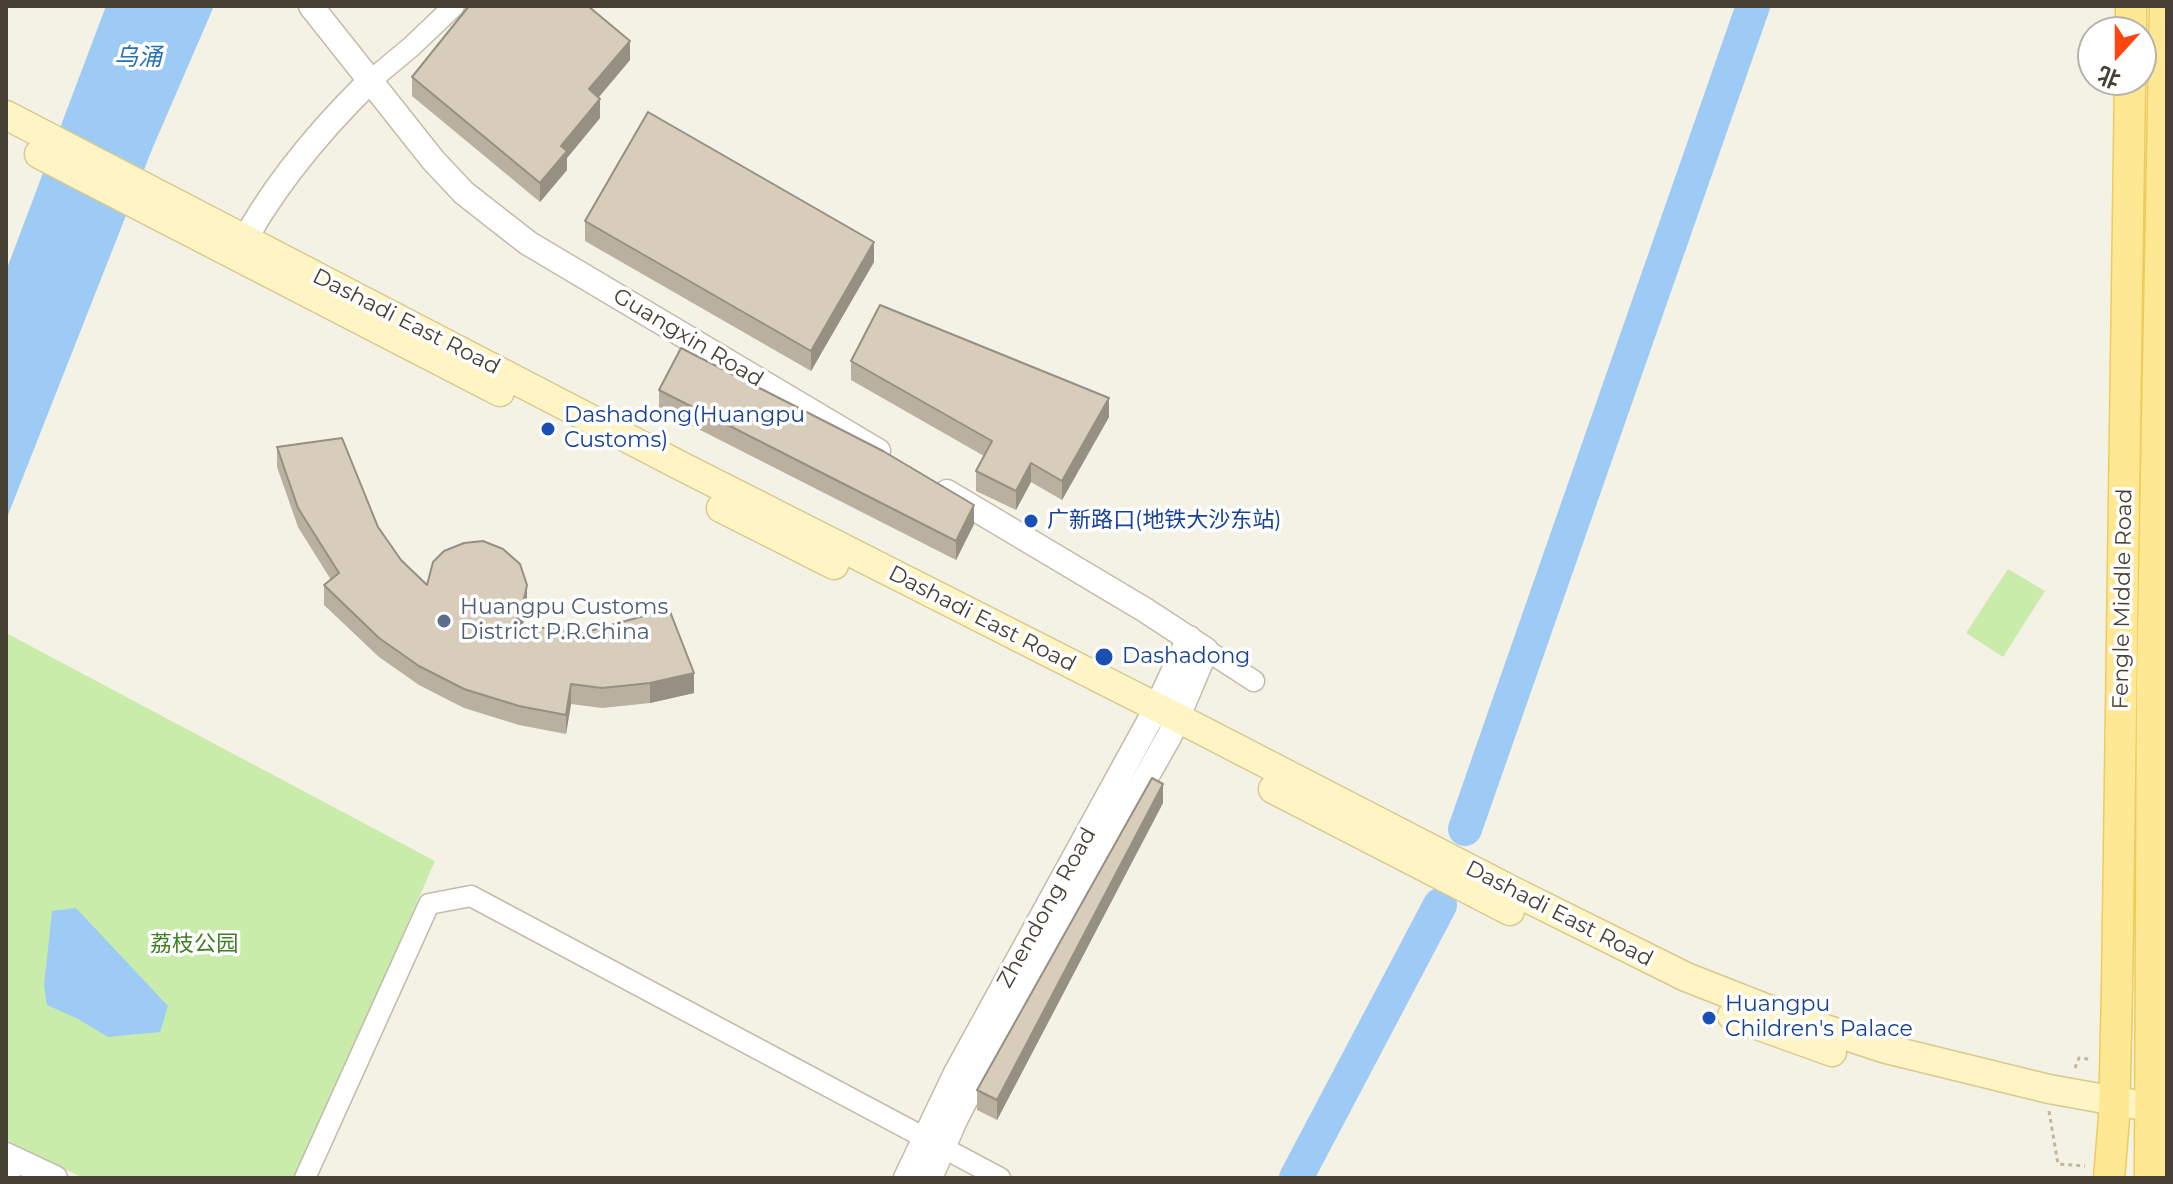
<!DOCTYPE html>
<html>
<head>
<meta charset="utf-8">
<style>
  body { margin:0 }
  #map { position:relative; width:2173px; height:1184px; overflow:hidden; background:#f4f1e5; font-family:Montserrat,"Noto Sans SC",sans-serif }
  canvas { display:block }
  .frame { position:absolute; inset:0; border:8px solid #474134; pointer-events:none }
  .north { position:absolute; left:2077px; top:16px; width:80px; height:80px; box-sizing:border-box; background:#fff; border:2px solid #b5b3ae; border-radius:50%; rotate:201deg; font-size:22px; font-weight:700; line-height:32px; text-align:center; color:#474134 }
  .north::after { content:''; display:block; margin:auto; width:28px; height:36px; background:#ff4611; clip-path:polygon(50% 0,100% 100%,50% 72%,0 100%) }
</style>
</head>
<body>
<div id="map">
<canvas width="2173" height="1184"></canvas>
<div class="frame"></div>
<div class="north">北</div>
</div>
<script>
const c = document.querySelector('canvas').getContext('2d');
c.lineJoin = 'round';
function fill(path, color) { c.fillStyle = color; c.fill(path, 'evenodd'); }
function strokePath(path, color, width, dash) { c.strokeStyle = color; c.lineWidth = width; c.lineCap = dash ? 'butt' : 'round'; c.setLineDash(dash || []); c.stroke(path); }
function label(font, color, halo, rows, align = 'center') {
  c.font = font + ' Montserrat,"Noto Sans SC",sans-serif'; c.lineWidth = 7; c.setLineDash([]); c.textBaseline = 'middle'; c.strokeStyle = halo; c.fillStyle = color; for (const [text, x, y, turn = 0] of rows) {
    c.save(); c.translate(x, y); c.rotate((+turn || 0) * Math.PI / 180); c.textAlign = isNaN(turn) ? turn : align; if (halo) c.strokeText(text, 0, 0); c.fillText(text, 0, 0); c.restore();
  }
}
fill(new Path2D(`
  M2008,569L2045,591L2003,657L1966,633Z
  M6,633L435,861L296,1178H83L6,1140Z`), '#caecab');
fill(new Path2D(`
  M106,6H214L153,147L6,520V271Z
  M76,908L168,1006L160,1032L108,1037L78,1019L47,1005L44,986L52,911Z`), '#9dcbf6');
strokePath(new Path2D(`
  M1465,829L1753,6
  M1296,1178L1440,905`), '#9dcbf6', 34);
const minor = new Path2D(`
  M370,81L411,47L454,6
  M1206,650L1254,681
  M305,1178L429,904L471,896L1000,1178`);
const tertiary = new Path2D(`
  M311,6L433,160L464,193L528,243L878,451
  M236,256C269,191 318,132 370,81
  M6,1155L55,1178
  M6,1177L8,1178
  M906,1178L956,1073L1157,707L1189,638
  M930,1178L955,1120L987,1058L1170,735L1206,650L1145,610L947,492`);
const secondary = new Path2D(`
  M6,115L679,465L1178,718L1511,890L1686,977L1783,1015L1886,1049L2049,1089L2149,1107
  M39,154L500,392
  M721,508L834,565
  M1273,789L1510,911
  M1732,1016L1832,1052`);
const primary = new Path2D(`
  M2131,32V6
  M2109,1178L2114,1118L2117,989L2130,80
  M2150,1178L2152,682L2165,6`);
strokePath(minor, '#c3bcaa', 23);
strokePath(tertiary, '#c3bcaa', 27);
strokePath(secondary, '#d7ca91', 31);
strokePath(primary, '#edcc5b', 33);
strokePath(new Path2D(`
  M2075,1068L2079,1058L2089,1059
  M2049,1111L2058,1164L2085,1166`), '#c3b797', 3, [4, 4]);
strokePath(minor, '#fff', 20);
strokePath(tertiary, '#fff', 24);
strokePath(secondary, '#fff5c4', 28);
strokePath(primary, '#ffe893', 30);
fill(new Path2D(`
  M630,60L598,97L600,118L567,158V170L540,202L412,96V77Z
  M585,221L874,262L811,371L585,241Z
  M851,361L1109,417L1062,500L1031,482L1016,510L976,491V471L984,456L851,380Z
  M659,390L974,524L956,560L659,409Z
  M277,447L378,527L401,560L427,585L527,605L523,625L694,693L650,703L602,708L571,704L566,734L519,725L464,708L419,685L379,657L324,605V585L331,580L298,527L277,467Z
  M1163,803L997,1120L977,1110V1090Z`), '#b9b0a0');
fill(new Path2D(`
  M630,41V60L589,109V89Z
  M600,99V118L567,158V170L540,202V183L561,146Z
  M874,242V262L811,371V351Z
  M1109,398V417L1062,500V481Z
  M1031,463V482L1016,510V491Z
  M974,505V524L956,560V541Z
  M527,585V605L523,624L514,644V624Z
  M694,673V693L650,703V683Z
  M571,684V704L566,734V715Z
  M1163,784V803L997,1120V1100Z`), '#969082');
const building = new Path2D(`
  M469,6H588L630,41L589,89L600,99L561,146L567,151L540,183L412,77Z
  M648,112L874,242L811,351L585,221Z
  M880,305L1109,398L1062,481L1031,463L1016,491L976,471L992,441L851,361Z
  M681,348L883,451L974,505L956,541L659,390Z
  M342,438L378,527L401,560L427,585L433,562L444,551L464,543L483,541L503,549L520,564L527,585L523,604L514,624L582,633L669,609L694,673L650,683L602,688L571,684L566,715L519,706L464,689L419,666L379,638L324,585L339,573L298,508L277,447Z
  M1152,778L1163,784L997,1100L977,1090Z`);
fill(building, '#d7cdba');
strokePath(building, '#969082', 2);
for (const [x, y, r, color] of [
  [548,429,8,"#1a4fb4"],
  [1031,521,8,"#1a4fb4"],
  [444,621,8,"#5c6f8a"],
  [1104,657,10,"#1a4fb4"],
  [1709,1018,8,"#1a4fb4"]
]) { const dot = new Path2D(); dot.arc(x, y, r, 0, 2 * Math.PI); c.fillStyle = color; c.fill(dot); strokePath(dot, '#fff', 3); }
label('22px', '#474134', '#fff', [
  ["Dashadi East Road",406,322,27],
  ["Guangxin Road",688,338,31],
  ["Fengle Middle Road",2123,599,-89],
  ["Dashadi East Road",982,619,27],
  ["Zhendong Road",1047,908,-61],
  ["Dashadi East Road",1559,914,27]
]);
label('22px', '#164399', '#fff', [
  ["Dashadong(Huangpu",564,416],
  ["Customs)",564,441],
  ["广新路口(地铁大沙东站)",1047,521],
  ["Dashadong",1122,657],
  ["Huangpu",1725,1005],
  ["Children's Palace",1725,1030]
], 'left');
label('22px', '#4e5e75', '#fff', [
  ["Huangpu Customs",460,608],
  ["District P.R.China",460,633]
], 'left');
label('22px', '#3f7e23', '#fff', [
  ["荔枝公园",194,945]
]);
label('italic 24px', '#2571bc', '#fff', [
  ["乌涌",138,58]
]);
</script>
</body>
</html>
